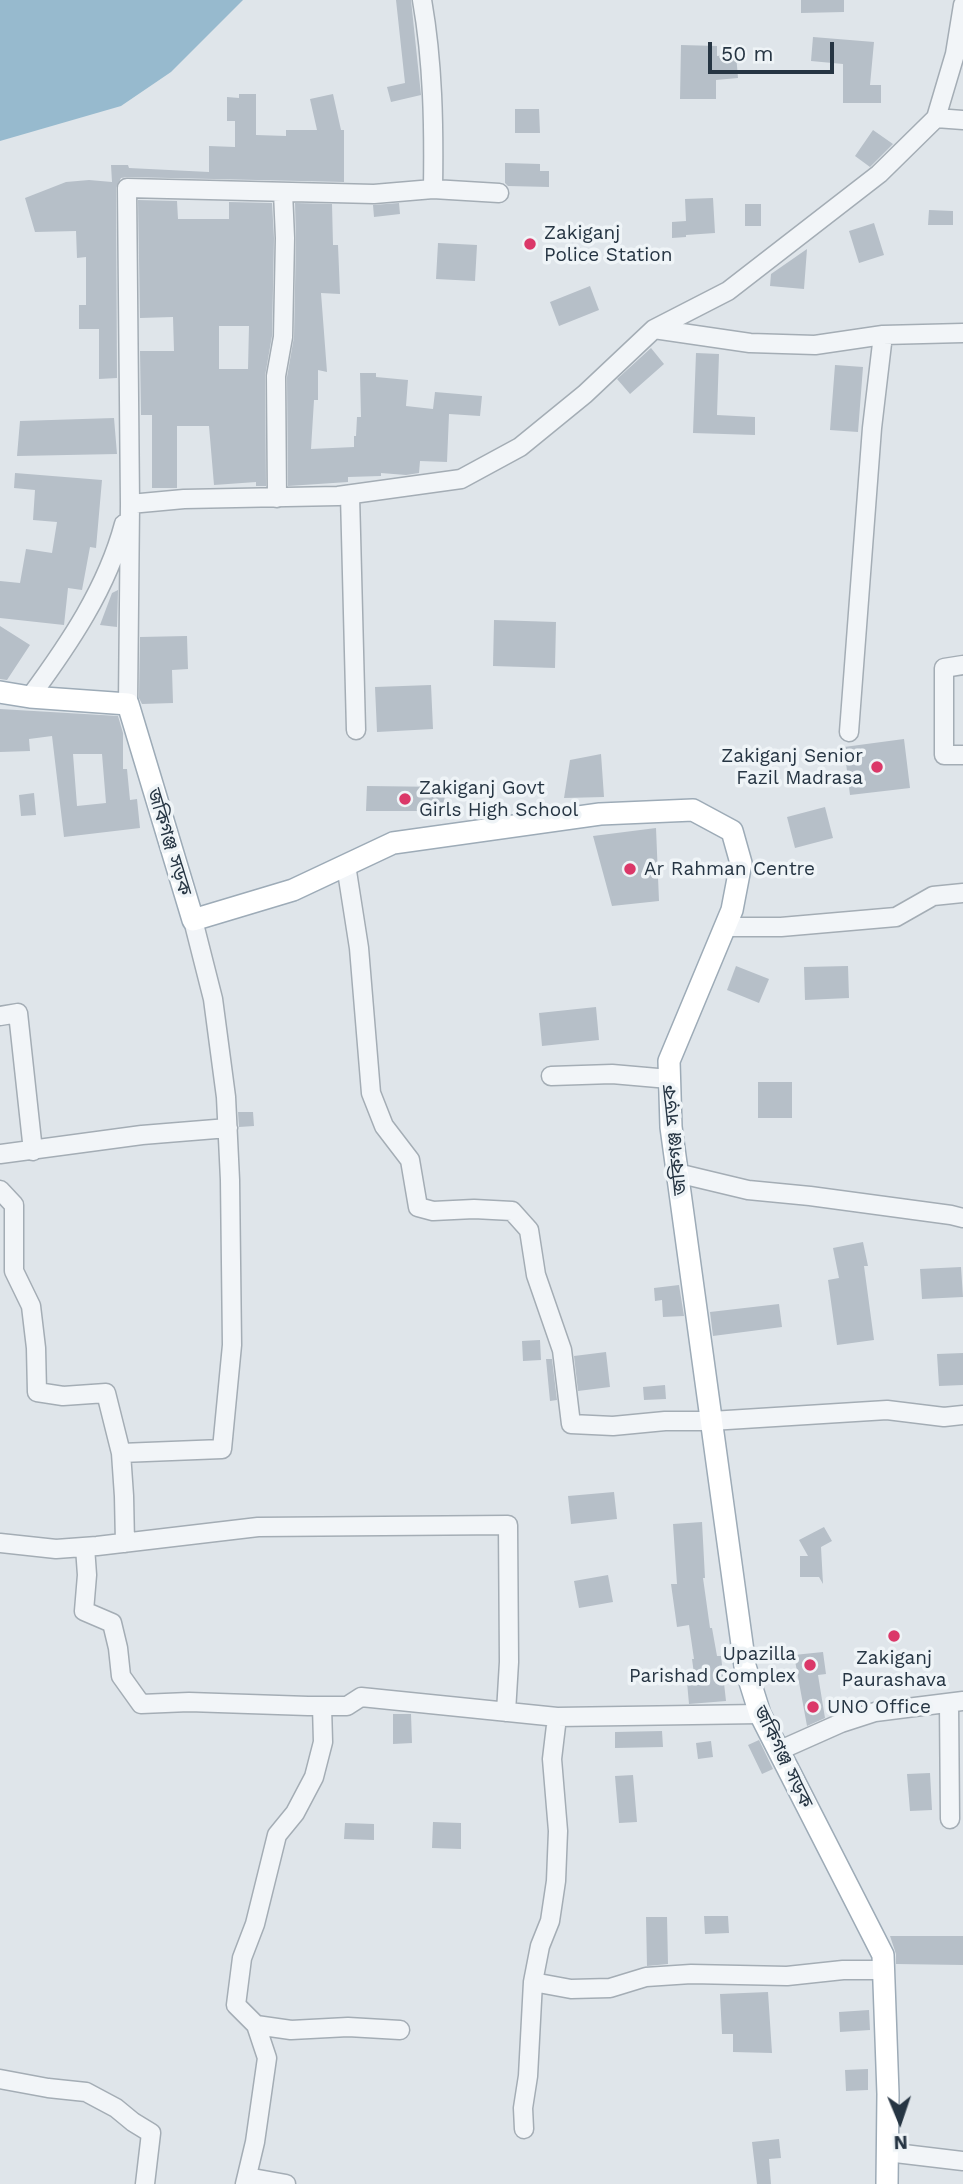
<!DOCTYPE html>
<html>
<head>
<meta charset="utf-8">
<style>
  body { margin:0 }
  #map { position:relative; width:963px; height:2184px; overflow:hidden; background:#dfe5ea; font-family:"Work Sans",sans-serif }
  canvas { display:block }
  .north { position:absolute; left:865px; top:2086px; width:70px; height:70px; -webkit-text-stroke:5px #eff4f7; paint-order:stroke; rotate:178deg; font-size:19px; font-weight:700; line-height:28px; text-align:center; color:#263543 }
  .north::after { content:''; display:block; margin:auto; width:24px; height:32px; background:#263543; clip-path:polygon(50% 0,100% 100%,50% 72%,0 100%) }
  .scale { position:absolute; left:708px; top:42px; width:126px; height:32px; box-sizing:border-box; border:4px solid #263543; border-top:0; padding-left:9px; font-size:21px; line-height:24px; white-space:nowrap; color:#263543; -webkit-text-stroke:5px #eff4f7; paint-order:stroke }
</style>
</head>
<body>
<div id="map">
<canvas width="963" height="2184"></canvas>
<div class="north">N</div>
<div class="scale">50 m</div>
</div>
<script>
const c = document.querySelector('canvas').getContext('2d');
c.lineJoin = 'round';
function fill(path, color) { c.fillStyle = color; c.fill(path, 'evenodd'); }
function strokePath(path, color, width, dash) { c.strokeStyle = color; c.lineWidth = width; c.lineCap = dash ? 'butt' : 'round'; c.setLineDash(dash || []); c.stroke(path); }
function label(font, color, halo, rows, align = 'center') {
  c.font = font + ' "Work Sans","Noto Sans Bengali",sans-serif'; c.lineWidth = 7; c.setLineDash([]); c.textBaseline = 'middle'; c.strokeStyle = halo; c.fillStyle = color; for (const [text, x, y, turn = 0] of rows) {
    c.save(); c.translate(x, y); c.rotate((+turn || 0) * Math.PI / 180); c.textAlign = isNaN(turn) ? turn : align; if (halo) c.strokeText(text, 0, 0); c.fillText(text, 0, 0); c.restore();
  }
}
fill(new Path2D(`
  M0,0H243L171,72L121,106L0,141Z`), '#97bace');
fill(new Path2D(`
  M396,0H411L421,95L391,102L387,87L405,83Z
  M801,0H844V12L801,13Z
  M813,37L874,42L870,85H881V103H843V64L811,61Z
  M681,45L717,46V56L736,54L738,78L716,80V99H680Z
  M239,94H256V135L286,136V130H317L310,99L333,94L341,130H344V182L127,177L121,178L116,188L117,378L99,379V329H79V305H86V257L77,258L76,231L35,232L25,198L66,182L89,180L112,182L111,165H128L129,168L209,172V146L235,147V121H227V97L239,98Z
  M515,109H539L540,133H515Z
  M873,130L893,144L870,167L855,156Z
  M505,163L540,164V171H549V187L508,186L505,183Z
  M713,198L715,233L686,235V237L672,238V222L686,221L685,199Z
  M138,200L177,201L178,219H229V202L272,203L274,238L272,336L265,376L266,486H256V482L214,485L209,426H177V488H152V415H141L140,351H174L173,317L140,318ZM219,326H249L248,369H219Z
  M295,203L332,204L333,245H338L340,294L321,293L327,372L318,370V400H314L311,449L354,447V436H356L357,417H361L360,373H376V377L408,380L406,406L433,409L435,392L482,396L480,416L449,414L447,462L420,461L419,473L406,475L381,473V476L348,477V482L288,486L287,377L294,337L296,238Z
  M399,203L400,214L374,217L373,205Z
  M745,204H761V226H745Z
  M929,210L953,211V225H928Z
  M874,223L884,255L859,263L849,231Z
  M438,243L477,245L475,281L436,279Z
  M807,249L804,289L770,286L771,274Z
  M590,286L599,310L559,326L550,302Z
  M651,348L664,364L630,394L617,379Z
  M696,353L719,354L717,415L755,417V435L693,433Z
  M835,365L863,367L858,432L830,430Z
  M114,418L117,454L17,456L20,421Z
  M15,473L102,480L96,548L90,547L82,590L68,588L64,625L0,618V581L20,583L26,549L52,553L57,522L33,520L35,490L14,488Z
  M118,590L117,627L100,625L112,593Z
  M494,620L556,622L555,668L493,666Z
  M0,626L30,645L7,680L0,679Z
  M187,636L188,669L172,670L173,703L142,704L139,698L140,637Z
  M431,685L433,729L377,732L375,687Z
  M0,709L118,716L123,733V769H127L130,800L137,799L140,828L64,837L52,736L29,739L30,751L0,752ZM73,754H102L106,803L77,806Z
  M904,739L910,788L850,795L844,747Z
  M601,754L604,797L564,798L570,760Z
  M367,786L445,787L444,811H366Z
  M34,793L36,815L21,816L19,795Z
  M825,807L833,838L795,848L787,817Z
  M656,828L659,901L612,906L593,836Z
  M736,966L769,979L759,1003L727,990Z
  M848,966L849,998L805,1000L804,967Z
  M596,1007L599,1040L542,1046L539,1013Z
  M758,1082H792V1118H758Z
  M238,1112H253L254,1126L239,1127Z
  M863,1242L868,1266H864L874,1340L837,1345L828,1280L839,1278L833,1248Z
  M961,1267L963,1297L922,1299L920,1269Z
  M679,1285L684,1316L663,1317L662,1300L655,1301L654,1288Z
  M779,1304L782,1327L713,1336L710,1312Z
  M540,1340L541,1360L523,1361L522,1341Z
  M606,1352L610,1387L578,1391L574,1356Z
  M963,1353V1385L939,1386L937,1354Z
  M546,1359H552L557,1400L550,1401Z
  M665,1385L666,1399L644,1400L643,1387Z
  M614,1492L617,1519L571,1524L568,1496Z
  M702,1522L705,1578H703L710,1628H712L717,1656H721L726,1701L689,1704L687,1682L695,1681L692,1659H694L689,1625L677,1627L671,1584H677L673,1524Z
  M824,1527L832,1541L821,1547L823,1584L819,1577H800V1556H808L799,1540Z
  M608,1575L613,1602L579,1608L574,1581Z
  M823,1652L826,1674L818,1675L825,1718L807,1726L794,1655Z
  M393,1714H411L412,1743L393,1744Z
  M662,1731L663,1747L615,1748V1732Z
  M759,1740L773,1769L762,1774L748,1745Z
  M711,1741L713,1757L698,1759L696,1743Z
  M930,1773L932,1810L910,1811L907,1774Z
  M633,1775L637,1822L619,1823L615,1776Z
  M433,1822L461,1823V1849L432,1848Z
  M345,1823L374,1824V1840L344,1839Z
  M704,1916H728L729,1933L705,1934Z
  M646,1917H667L668,1964L647,1966Z
  M890,1936H963V1965L896,1964V1954Z
  M768,1992L772,2053L733,2052V2034H722L720,1994Z
  M869,2010L870,2030L840,2032L839,2012Z
  M868,2069V2090L846,2091L845,2070Z
  M779,2139L781,2158L769,2159L771,2184H757L752,2142Z`), '#b6bfc8');
const minor = new Path2D(`
  M422,0C433,62 434,126 433,189
  M936,118L955,54L963,5
  M654,329L750,343L815,345L883,335L963,333
  M350,495L356,730
  M277,498L276,376L283,337L285,238L283,192
  M130,504L184,499L338,496L461,479L520,447L585,394L654,329L728,291L879,174L936,118L963,120
  M963,665L944,668V755H963
  M30,697C69,644 107,588 124,524
  M128,704L130,504L127,188L374,194L433,189L499,193
  M849,732L872,428L883,335
  M346,865L359,948L371,1093L384,1126L410,1160L418,1207L433,1211L474,1209L512,1211L529,1230L536,1275L562,1350L571,1424L613,1426L665,1421H711L887,1410L944,1417L963,1415
  M725,927H781L896,917L933,896L963,893
  M0,1016L18,1013L33,1151
  M551,1076L612,1074L669,1079
  M0,1154L142,1135L228,1128
  M677,1173L748,1190L810,1196L951,1215L963,1218
  M0,1190L14,1205V1271L31,1306L36,1348L37,1392L63,1396L106,1393L121,1453L124,1496L125,1543
  M121,1453L222,1449L232,1345L230,1180L226,1097L213,999L193,920
  M0,1543L56,1549L97,1546L258,1527L508,1525L509,1662L506,1712
  M85,1547L87,1575L84,1611L112,1623L118,1648L121,1676L141,1704L189,1702L308,1706H347L361,1697L557,1717L760,1714
  M949,1703L950,1819
  M778,1751L841,1723L875,1712L963,1701
  M533,1982L571,1989L610,1988L646,1977L691,1974L787,1976L843,1970H884
  M256,2025L291,2030L348,2027L400,2030
  M0,2079L48,2088L86,2092L116,2108L133,2122L151,2133L145,2184
  M524,2129L523,2108L528,2076L533,1982L540,1946L550,1921L556,1881L558,1831L552,1759L557,1717
  M887,2152L963,2161
  M247,2177L286,2184
  M245,2184L255,2142L267,2058L256,2025L236,2005L242,1958L255,1924L277,1835L295,1813L314,1777L323,1742L322,1706`);
const major = new Path2D(`
  M0,692L30,697L128,704L193,920L293,890L393,843L600,814L693,810L732,831L741,863L732,910L669,1061L671,1127L745,1666L760,1714L883,1955L888,2094L887,2184`);
strokePath(minor, '#a4adb5', 21);
strokePath(major, '#9dabb7', 24);
strokePath(minor, '#f2f5f8', 18);
strokePath(major, '#fff', 21);
for (const [x, y, r, color] of [
  [530,244,7,"#db3869"],
  [877,767,7,"#db3869"],
  [405,799,7,"#db3869"],
  [630,869,7,"#db3869"],
  [894,1636,7,"#db3869"],
  [810,1665,7,"#db3869"],
  [813,1707,7,"#db3869"]
]) { const dot = new Path2D(); dot.arc(x, y, r, 0, 2 * Math.PI); c.fillStyle = color; c.fill(dot); strokePath(dot, '#eff4f7', 2.5); }
label('19px', '#263543', '#eff4f7', [
  ["Zakiganj",544,233],
  ["Police Station",544,255],
  ["Zakiganj Senior",863,756,"right"],
  ["Fazil Madrasa",863,778,"right"],
  ["Zakiganj Govt",419,788],
  ["Girls High School",419,810],
  ["Ar Rahman Centre",644,869],
  ["Upazilla",796,1654,"right"],
  ["Parishad Complex",796,1676,"right"],
  ["Zakiganj",894,1658,"center"],
  ["Paurashava",894,1680,"center"],
  ["UNO Office",827,1707]
], 'left');
label('19px', '#263543', '#eff4f7', [
  ["জকিগঞ্জ সড়ক",169,842,73],
  ["জকিগঞ্জ সড়ক",675,1140,-96],
  ["জকিগঞ্জ সড়ক",783,1757,64]
]);
</script>
</body>
</html>
